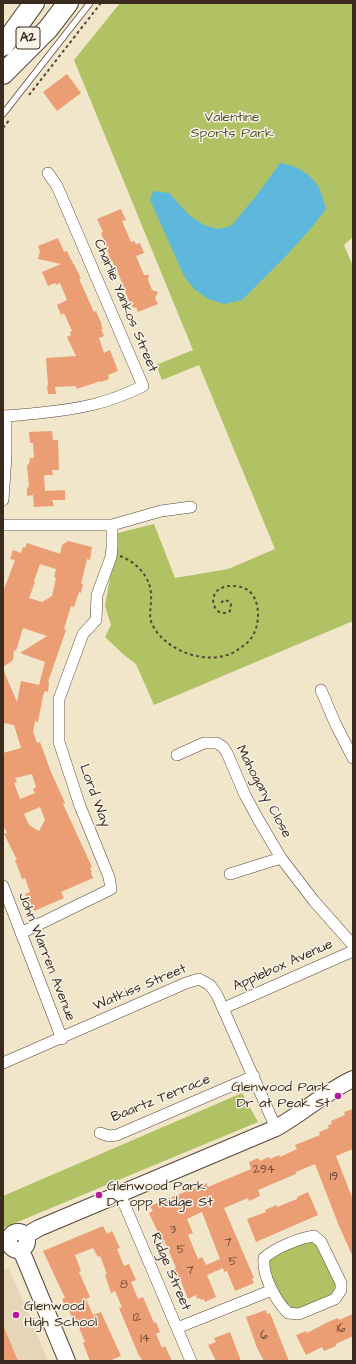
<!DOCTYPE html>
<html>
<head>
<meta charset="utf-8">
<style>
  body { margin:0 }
  #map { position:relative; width:356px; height:1364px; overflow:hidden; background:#f1e5ca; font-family:"Architects Daughter",sans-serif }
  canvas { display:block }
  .frame { position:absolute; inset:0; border:4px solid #3b2a1e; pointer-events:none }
</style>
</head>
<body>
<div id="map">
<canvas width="356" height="1364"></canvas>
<div class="frame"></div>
</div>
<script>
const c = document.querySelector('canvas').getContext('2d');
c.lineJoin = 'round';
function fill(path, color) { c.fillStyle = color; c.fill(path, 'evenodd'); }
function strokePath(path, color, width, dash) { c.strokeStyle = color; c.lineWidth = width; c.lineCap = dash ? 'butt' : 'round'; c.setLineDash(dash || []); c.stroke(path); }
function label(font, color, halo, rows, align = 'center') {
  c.font = font + ' "Architects Daughter",sans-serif'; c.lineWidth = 3; c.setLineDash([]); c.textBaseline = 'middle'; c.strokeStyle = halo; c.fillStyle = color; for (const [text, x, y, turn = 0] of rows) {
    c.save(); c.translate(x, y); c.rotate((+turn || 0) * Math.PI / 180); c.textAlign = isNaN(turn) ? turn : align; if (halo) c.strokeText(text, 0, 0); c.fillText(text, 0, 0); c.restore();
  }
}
fill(new Path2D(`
  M9,1268L48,1361H3V1270Z`), '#e6d6b7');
fill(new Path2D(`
  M120,3H353V237L344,245L353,266V621L154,705L136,664L124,655L105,637L111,625L105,606L118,533L154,524L175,578L228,569L275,549L199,365L162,380L156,365L193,350L74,60Z
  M242,1093L258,1122L3,1228V1196Z
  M314,1236L341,1290L299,1314L281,1306L264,1258Z`), '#b1c264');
fill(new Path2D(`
  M280,163C295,165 312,174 319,188C322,194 324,202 326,209L312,227L285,257L242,300L224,304L208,299L194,289L184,276L150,200L153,191L169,193L189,215L204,225L218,229L231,226L256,196Z`), '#5eb8dc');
fill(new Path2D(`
  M67,74L81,93L57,111L43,92Z
  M121,209L126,220L122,221L131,242L134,241L136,244L140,243L144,253L136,256L144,275H149L148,280L152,290L158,292L155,298L158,304L138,312L136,307L133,308L132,305L131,306L115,265H114L112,260L111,261L101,233L103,232L97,219Z
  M58,238L64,252L67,251L71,260H72L73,264H74L81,279H79L94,312L96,311L102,325H101L103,329H101L104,336L99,338L104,353L110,350L118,371L108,375L109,379L101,382L100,381L77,389L76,386L55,387L56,394H48L47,385H48L46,358L76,356L67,337L71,335L70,332L72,331L64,313L61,315L57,305L67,300L60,283L56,285L55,283L48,286L42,272L61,264L38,259L40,251L38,246Z
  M52,431L53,440H58L59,470H52L53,475H44L45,491L65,490V500H52L54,506L34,507L33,495L27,496V488L29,487L27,465L29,464L30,458H34L33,443H30L29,432Z
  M68,541L92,547L90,560L87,559L81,584H83L81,593L79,592L74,607L71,606L64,629L66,630L48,682L49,683L48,692L45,691L43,696L38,722L35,721L33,731L37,743L40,742L51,772L65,803L63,804L92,867L90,868L92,872L91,873L93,878L61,892L64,898L34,911L30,901L29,903L25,894L30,892L25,878L22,879L15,860H17L4,834L7,833L3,825V753L21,748L14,725L3,723V669L17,702L21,681L39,685L45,662L20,653L47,636L23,628L16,651L14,650L13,660L3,667V592L15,560L10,559L13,550L21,553L23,547L25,548L27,543L60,554L62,545ZM40,564L56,569L54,577L56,578L52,596L42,602L29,598L35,582L34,581ZM32,774L36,787L33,789L35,793L20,799L14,783L17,782L15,778ZM40,807L45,820L39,831L29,825L24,814Z
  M353,1109V1149L336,1156L353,1200V1257L339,1226L315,1164L296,1172V1174L258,1190L260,1196L249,1201L248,1198L224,1208L254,1278L252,1279L254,1283L235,1291L227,1271L224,1272L223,1268L207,1275L216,1297L205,1302L204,1299L201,1300L200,1298L197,1299L196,1295L188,1299L180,1279L176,1281L172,1270L176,1268L166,1244L164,1245L149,1213L153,1211L150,1206L185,1192L184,1191L193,1187L194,1189L206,1183L208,1187L251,1169L249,1162L258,1158L260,1161L269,1157L270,1159L279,1155L280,1157L297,1149L295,1145L320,1135L319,1132L329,1128L328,1125L332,1124L331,1121L345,1115L344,1112ZM202,1212L220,1259L206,1265L202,1257L198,1259L188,1235L193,1233L187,1219Z
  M308,1192L318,1215L256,1242L247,1219L266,1212L265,1210L277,1205V1207L297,1199V1197Z
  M103,1226L107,1234L112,1231L120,1248L117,1249L124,1266L129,1264L136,1280L131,1282L138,1299L143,1297L154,1323L156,1322L160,1332L156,1334L162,1348L165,1346L172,1361H142L140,1356H139L119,1308L122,1307L115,1291L111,1293L105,1275L107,1274L100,1256L98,1257L93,1248L75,1255L81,1271L79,1272L90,1297L86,1299L93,1315L101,1312L121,1356L109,1361H90L83,1343L85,1342L78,1325L75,1326L68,1307L66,1308L62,1299L65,1298L43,1251Z
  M266,1310L267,1314L270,1313L289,1361H264L257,1348L246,1317Z
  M353,1314V1336L336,1344V1346L324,1351L322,1347L306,1355L296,1335L306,1331L307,1333L328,1322L338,1318L339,1320Z
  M3,1325L18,1361H3Z
  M230,1332L241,1361H216L208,1345L216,1342L214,1338Z`), '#eb9e73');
const lane = new Path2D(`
  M3,114L90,3`);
const street = new Path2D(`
  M3,416C15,416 27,414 40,413C78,409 107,404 143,386L57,186L48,173
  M3,500L6,456V416
  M3,525H112L161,511L191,507
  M321,690L335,723L353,758
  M177,755L204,743H217L223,747L227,753L245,795L258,819L281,858L314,901L353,945
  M230,874L281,858
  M3,886L62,1039
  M21,933L111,889L109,877L80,806L59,742V699L83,634L96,620L97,595L111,557L112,548V525
  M224,1008L353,951
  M3,1063L186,983L199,979L210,985L217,995L276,1128
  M100,1133L109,1136L117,1135L254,1076
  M120,1194L191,1361
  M314,1236L321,1242L341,1283V1290L335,1299L299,1314L288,1313C276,1301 262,1276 264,1258C275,1248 299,1238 314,1236Z
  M177,1328L272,1290`);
const secondary = new Path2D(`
  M9 1241a9 9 0 1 1 18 0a9 9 0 1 1-18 0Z
  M25,1236L39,1228L276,1128C303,1113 325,1092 353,1079
  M21,1250L67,1361`);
const highway = new Path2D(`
  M3,46L34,3
  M3,74L48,29L68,3`);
strokePath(lane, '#564638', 7);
strokePath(street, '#564638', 12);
strokePath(secondary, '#564638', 18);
strokePath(highway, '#564638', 22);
strokePath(new Path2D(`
  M29,95L101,3
  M3,128L10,119
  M120,556C136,562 150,576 151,594C152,604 148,614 152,624C165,652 210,667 236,651C242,647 249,642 252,637C260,625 261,601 249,591C244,587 238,586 232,586C202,586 213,622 230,611L231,604L228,601L224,600L221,603`), '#564638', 2, [3, 3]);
strokePath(lane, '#fff', 5.5);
strokePath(street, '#fff', 11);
strokePath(secondary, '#fff', 16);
strokePath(highway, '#fff', 20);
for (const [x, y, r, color] of [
  [338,1096,4,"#b5179e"],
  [99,1195,4,"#b5179e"],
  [16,1315,4,"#b5179e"]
]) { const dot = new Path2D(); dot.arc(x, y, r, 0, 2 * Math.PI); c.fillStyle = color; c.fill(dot); strokePath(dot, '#f7f3e8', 1.5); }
label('12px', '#674733', null, [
  ["294",264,1170],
  ["19",334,1177],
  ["3",173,1230],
  ["7",228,1243],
  ["5",181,1250],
  ["5",233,1262],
  ["7",190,1271],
  ["8",124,1285],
  ["12",137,1318],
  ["16",341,1329],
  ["6",264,1336],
  ["14",145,1339]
]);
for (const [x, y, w] of [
  [28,38,24]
]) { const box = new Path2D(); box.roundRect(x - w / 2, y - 11, w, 22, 3); c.fillStyle = '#f7f3e8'; c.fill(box); strokePath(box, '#3b2a1e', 1); }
label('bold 13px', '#3b2a1e', null, [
  ["A2",28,38]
]);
label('14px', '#585030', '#f7f3e8', [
  ["Valentine",232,118],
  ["Sports Park",232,134]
]);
label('14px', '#3b2a1e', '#f7f3e8', [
  ["Charlie Yankos Street",125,306,67],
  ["Mahogany Close",263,792,62],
  ["Lord Way",94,796,70],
  ["John Warren Avenue",46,957,69],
  ["Applebox Avenue",283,966,-24],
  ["Watkiss Street",140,988,-23],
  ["Baartz Terrace",161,1099,-22],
  ["Ridge Street",170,1272,67]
]);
label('14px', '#3b2a1e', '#f7f3e8', [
  ["Glenwood Park",330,1088,"right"],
  ["Dr at Peak St",330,1104,"right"],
  ["Glenwood Park",107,1187],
  ["Dr opp Ridge St",107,1203],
  ["Glenwood",24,1307],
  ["High School",24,1323]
], 'left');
</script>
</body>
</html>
